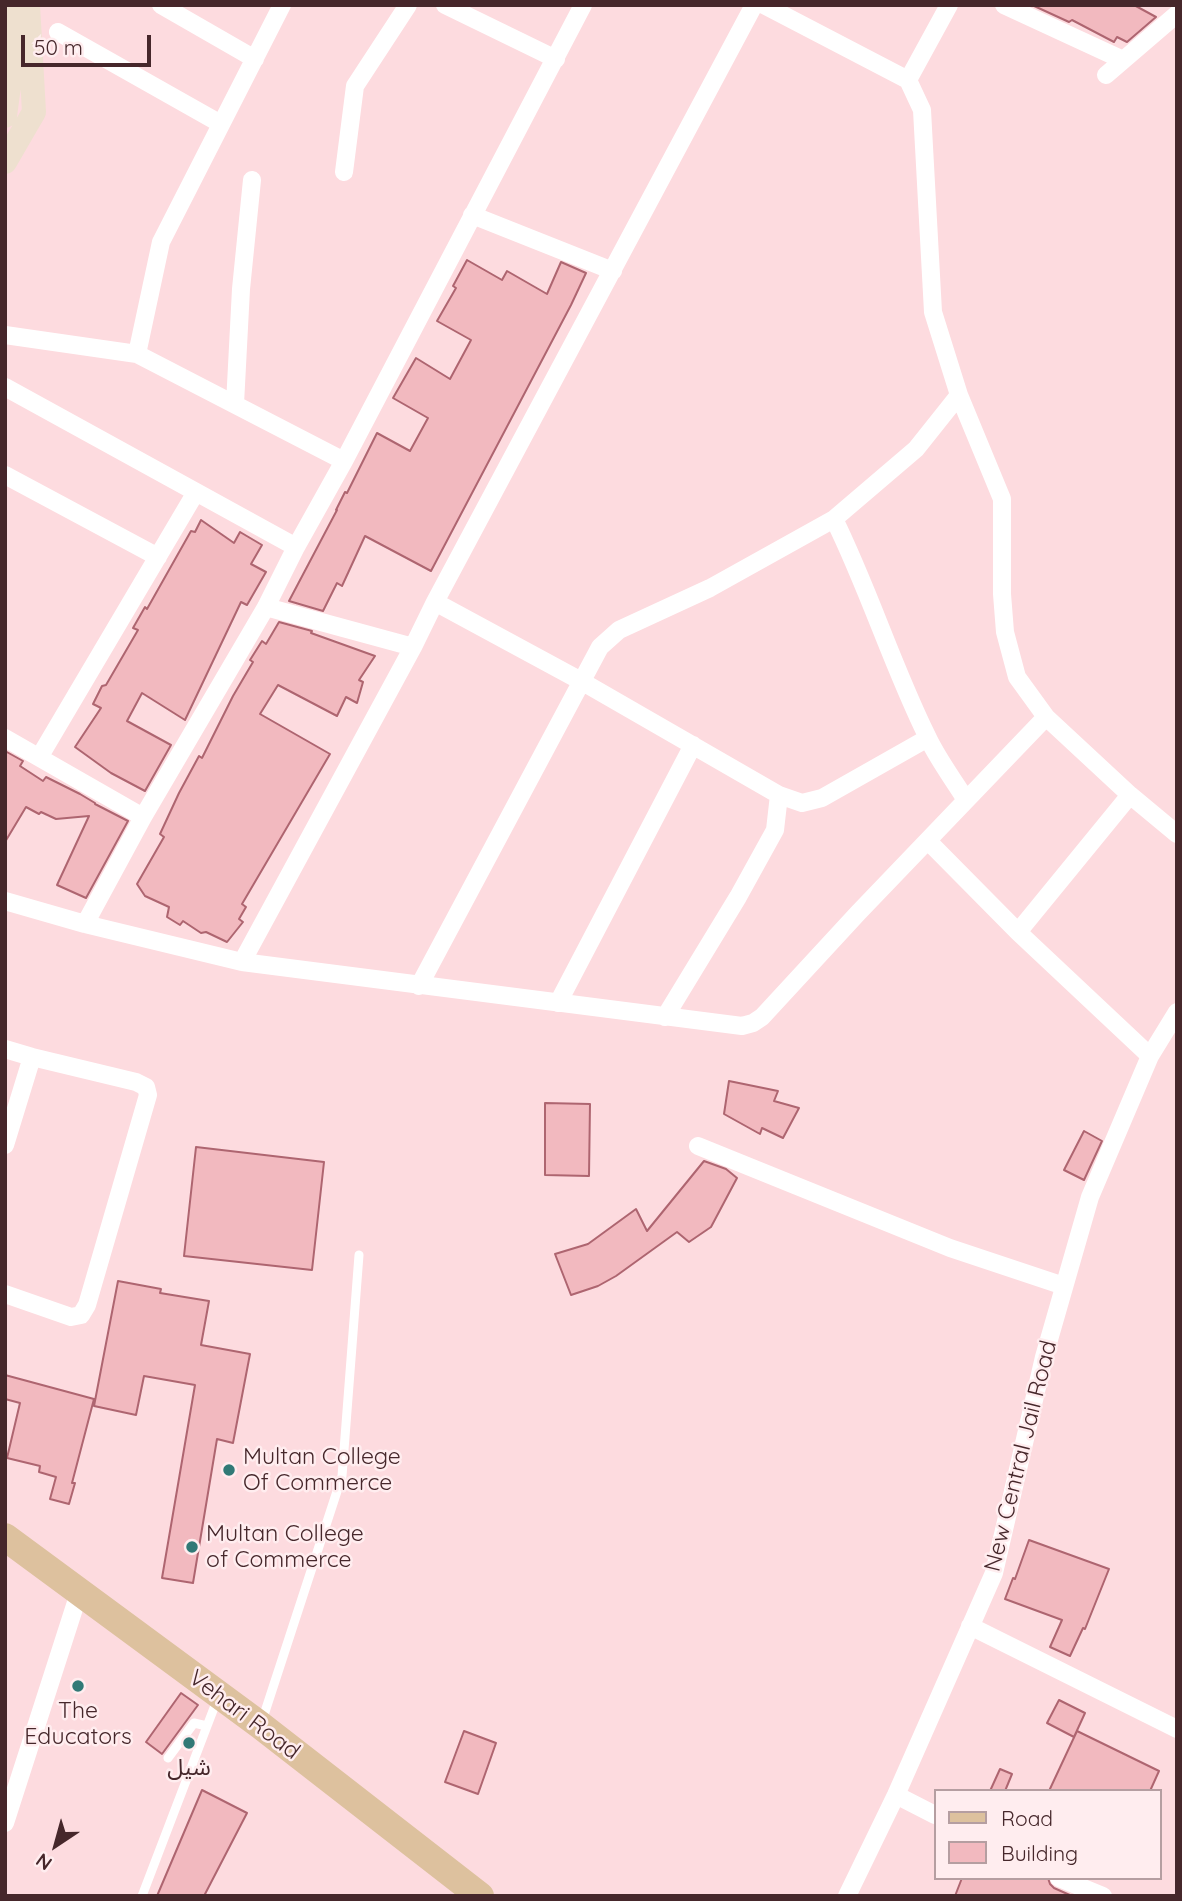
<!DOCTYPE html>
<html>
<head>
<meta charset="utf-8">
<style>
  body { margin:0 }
  #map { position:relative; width:1182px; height:1901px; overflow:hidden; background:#fddbdf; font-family:Quicksand,sans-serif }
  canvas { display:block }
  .frame { position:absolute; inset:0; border:7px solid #46272b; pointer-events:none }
  .legend { position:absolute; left:934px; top:1789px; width:228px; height:91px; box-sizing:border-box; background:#ffedef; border:2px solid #b59ea1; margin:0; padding:9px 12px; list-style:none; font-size:21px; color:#46272b }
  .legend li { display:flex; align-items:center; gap:14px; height:35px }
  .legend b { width:35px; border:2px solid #b59ea1 }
  .north { position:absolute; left:21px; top:1810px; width:70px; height:70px; -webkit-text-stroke:5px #ffedef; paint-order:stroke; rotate:216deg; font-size:19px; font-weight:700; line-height:28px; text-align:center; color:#46272b }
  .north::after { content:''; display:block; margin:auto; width:24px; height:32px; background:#46272b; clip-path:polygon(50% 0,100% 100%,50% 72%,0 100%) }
  .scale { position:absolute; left:21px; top:35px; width:130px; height:32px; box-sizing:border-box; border:4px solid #46272b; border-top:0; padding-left:9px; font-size:21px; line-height:24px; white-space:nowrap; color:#46272b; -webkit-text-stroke:5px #ffedef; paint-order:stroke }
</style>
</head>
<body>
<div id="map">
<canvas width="1182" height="1901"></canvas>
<div class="frame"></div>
<ul class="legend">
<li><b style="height:9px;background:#ddc19e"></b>Road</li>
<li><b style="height:19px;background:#f2b9bf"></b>Building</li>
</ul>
<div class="north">N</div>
<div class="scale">50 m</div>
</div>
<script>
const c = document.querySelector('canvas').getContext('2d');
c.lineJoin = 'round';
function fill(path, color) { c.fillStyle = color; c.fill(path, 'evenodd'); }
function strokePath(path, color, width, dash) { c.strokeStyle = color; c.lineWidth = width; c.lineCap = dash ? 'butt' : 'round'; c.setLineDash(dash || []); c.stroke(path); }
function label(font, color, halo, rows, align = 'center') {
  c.font = font + ' Quicksand,"Noto Sans Arabic",sans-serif'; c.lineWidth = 5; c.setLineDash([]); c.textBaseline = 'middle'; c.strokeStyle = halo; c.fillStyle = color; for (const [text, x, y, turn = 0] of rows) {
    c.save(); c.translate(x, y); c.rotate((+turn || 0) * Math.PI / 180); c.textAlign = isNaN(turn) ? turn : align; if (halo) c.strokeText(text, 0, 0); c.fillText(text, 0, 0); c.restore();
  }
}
const building = new Path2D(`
  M1032,5H1134L1156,17L1127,42L1117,37L1114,42L1072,20L1069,22Z
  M467,260L502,280L507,271L547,294L561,262L586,273L571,305L431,571L365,536L342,586L337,583L323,611L289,601L337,510H336L345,492L347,493L377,433L410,451L428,418L393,398L416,358L450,379L471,340L437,321L456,288L453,286Z
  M201,520L234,543L240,532L262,545L251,564L266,572L247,605L241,602L185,720L142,693L127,721L171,745L145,791L111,773L75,747L101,708L93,704L102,686L106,685L138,630L133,628L145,607L147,609L191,531L195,532Z
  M279,622L312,631L311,633L375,656L359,680L363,682L357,703L346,697L337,716L278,685L260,714L330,754L242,904L246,907L239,919L243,922L227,942L206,932L201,933L183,921L180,925L167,917L169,907L145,896L137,884L164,837L160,834L179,793L199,756L202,758L233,696L253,662L250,660L262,641L266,644Z
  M5,751L23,761L20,766L43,781L46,777L80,794L95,803V804L128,821L86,898L57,885L89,816L56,819L41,812L39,814L26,807L5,842Z
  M729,1081L778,1091L774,1101L799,1108L783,1138L762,1128L760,1134L724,1114Z
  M545,1103L590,1104L589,1176L545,1175Z
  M1084,1131L1102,1141L1084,1180L1064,1170Z
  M196,1147L324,1162L312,1270L184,1256Z
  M704,1161L726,1169L737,1178L711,1227L689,1242L677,1232L616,1276L598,1286L571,1295L555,1254L588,1244L636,1209L647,1231Z
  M118,1281L161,1289L160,1293L209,1301L201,1345L250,1354L233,1443L217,1439L193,1583L162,1578L195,1385L144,1376L136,1415L94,1406Z
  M5,1375L94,1399L72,1483H75L69,1504L50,1499L56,1477L39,1472L40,1466L7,1458L20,1403L5,1399Z
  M1029,1540L1109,1569L1085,1629L1083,1628L1070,1656L1050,1647L1062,1620L1005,1599L1013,1578L1015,1579Z
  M181,1693L198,1705L162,1754L146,1742Z
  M1059,1700L1085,1713L1074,1737L1047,1723Z
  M464,1731L496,1743L478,1794L445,1782Z
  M1077,1731L1159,1771L1150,1791H1049Z
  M1000,1769L1012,1774L1005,1791H990Z
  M202,1790L247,1813L204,1896H157Z
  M962,1878H1048L1050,1884L1054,1888L1072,1896H955Z`);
fill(building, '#f2b9bf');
strokePath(building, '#ae6570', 2);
strokePath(new Path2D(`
  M262,1721L342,1476L359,1255
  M168,1758L194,1723L207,1726
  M142,1896L217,1700`), '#fff', 9);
strokePath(new Path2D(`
  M161,5L255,59
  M445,5L556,59
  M764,5L908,80L922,110L933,312L959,395L1002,499V594L1005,632L1017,677L1046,717L1130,795L1177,834
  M1004,5L1123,60
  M58,32L221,124
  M1106,75L1177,14
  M908,80L949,5
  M344,172L355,86L408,5
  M472,215L613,271
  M5,335L137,354L344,461
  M137,354L161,242L282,5
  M5,387L296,547
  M235,404L241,289L252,180
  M5,475L158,557
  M834,519C869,590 892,665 927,736C937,758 953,779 966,800
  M435,602L581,681L779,795L802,803L822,798L928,738
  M266,607L413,647
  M5,738L143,817
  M40,756L196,492
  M928,841L1018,932L1150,1056
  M5,901L85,924L242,962L742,1026L753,1023L762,1017L858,913L1046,717
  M85,924L143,817L266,607L296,547L344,461L583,5
  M1018,932L1130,795
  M242,962L413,647L435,602L754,5
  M419,986L600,647L619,630L710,588L834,519L916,449L959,395
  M558,1003L693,745
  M665,1017L738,897L775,830L779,795
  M5,1049L32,1057L136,1082L146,1087L148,1095L87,1305L81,1315L71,1317L5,1294
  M5,1145L32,1057
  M698,1146L950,1248L1064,1286
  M970,1626L1177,1729
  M896,1795L935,1815
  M5,1823L79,1593
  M1059,1878L1103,1896
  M847,1896L896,1795L994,1573L1044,1357L1090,1197L1150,1056L1177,1012`), '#fff', 18);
strokePath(new Path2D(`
  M5,116L13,57L8,22L9,5
  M5,162L34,112L28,5`), '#eee0cf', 24);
strokePath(new Path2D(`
  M5,1537L260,1725L480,1896`), '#ddc19e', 28);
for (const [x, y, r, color] of [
  [229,1470,7,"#317976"],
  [192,1547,7,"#317976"],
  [78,1686,7,"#317976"],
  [189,1743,7,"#317976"]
]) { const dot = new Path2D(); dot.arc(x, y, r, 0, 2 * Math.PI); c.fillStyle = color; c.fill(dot); strokePath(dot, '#ffedef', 2.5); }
label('23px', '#46272b', '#ffedef', [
  ["New Central Jail Road",1021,1456,-76],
  ["Vehari Road",244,1715,37]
]);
label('23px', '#46272b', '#ffedef', [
  ["Multan College",243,1457],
  ["Of Commerce",243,1483],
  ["Multan College",206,1534],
  ["of Commerce",206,1560],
  ["The",78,1711,"center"],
  ["Educators",78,1737,"center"],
  ["شیل",189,1768,"center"]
], 'left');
</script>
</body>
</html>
